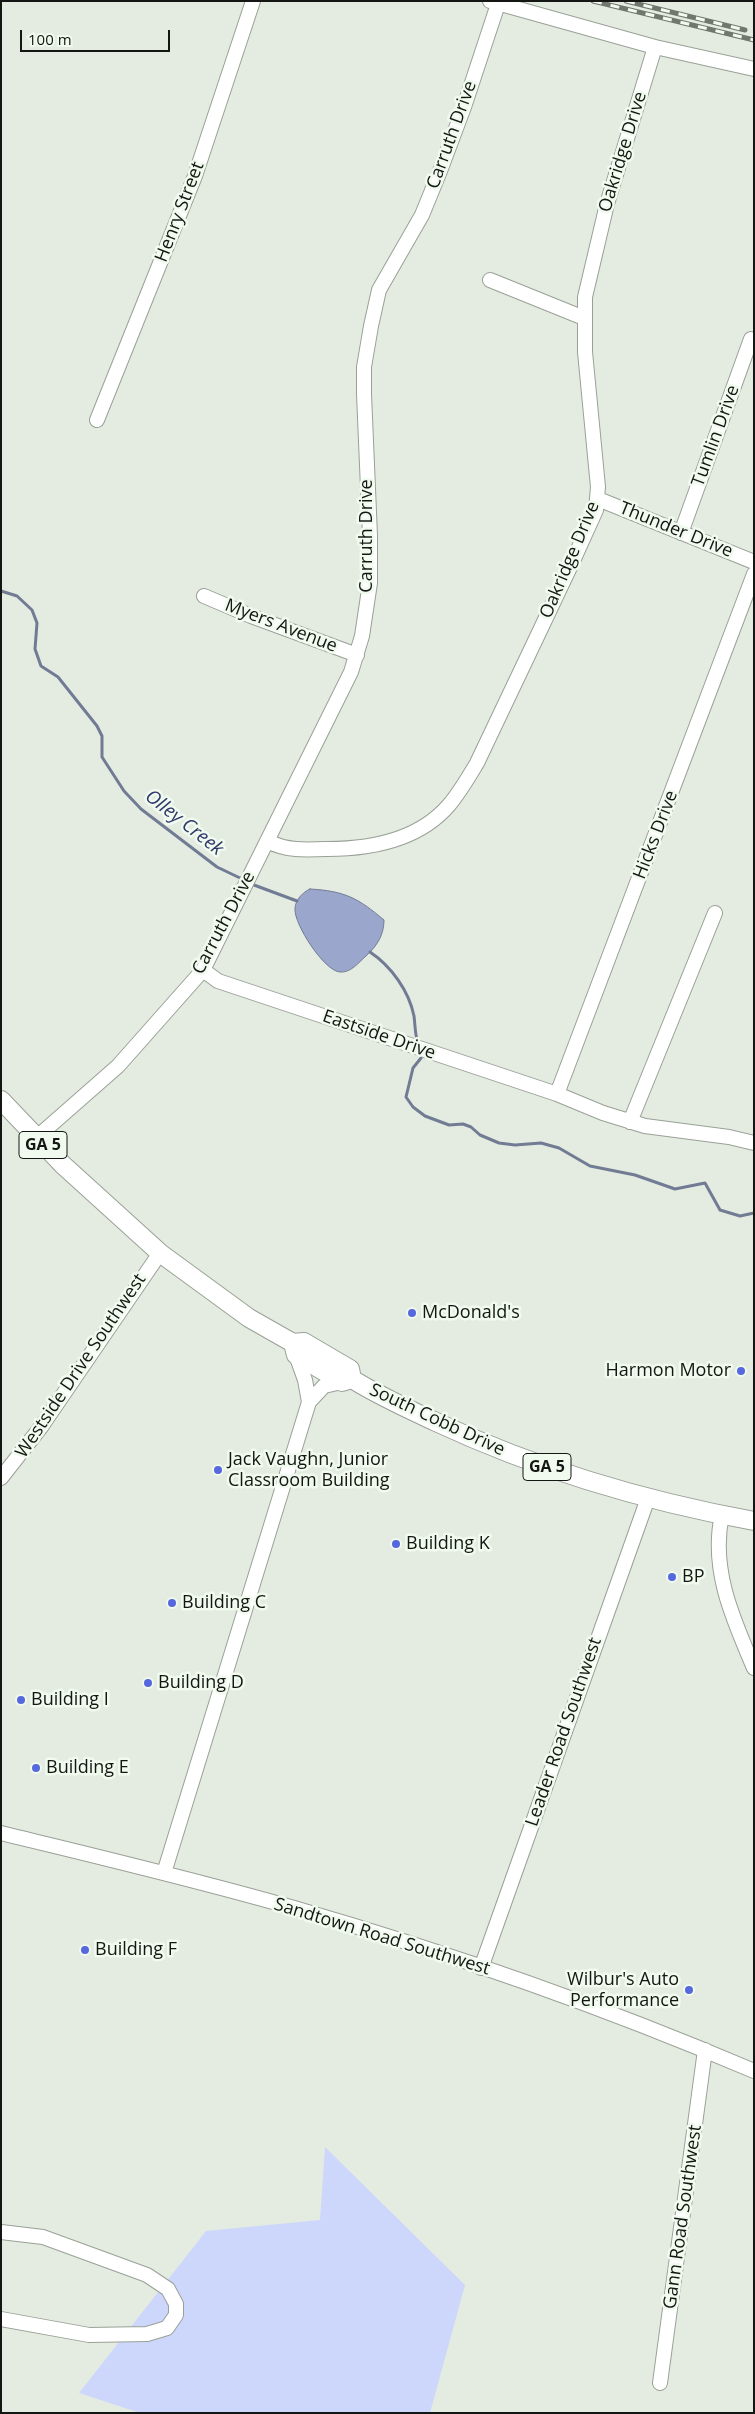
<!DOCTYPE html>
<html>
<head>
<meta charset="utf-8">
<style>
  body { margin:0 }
  #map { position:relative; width:755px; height:2414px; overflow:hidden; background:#e4ece1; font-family:"Open Sans",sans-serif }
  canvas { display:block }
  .frame { position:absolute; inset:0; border:2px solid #131612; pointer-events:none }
  .scale { position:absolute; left:20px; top:30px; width:150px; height:22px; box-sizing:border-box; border:2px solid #131612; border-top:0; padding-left:6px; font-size:15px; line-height:18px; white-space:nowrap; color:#131612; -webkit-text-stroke:4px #f1faee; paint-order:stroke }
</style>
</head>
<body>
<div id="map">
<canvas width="755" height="2414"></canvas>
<div class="frame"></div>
<div class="scale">100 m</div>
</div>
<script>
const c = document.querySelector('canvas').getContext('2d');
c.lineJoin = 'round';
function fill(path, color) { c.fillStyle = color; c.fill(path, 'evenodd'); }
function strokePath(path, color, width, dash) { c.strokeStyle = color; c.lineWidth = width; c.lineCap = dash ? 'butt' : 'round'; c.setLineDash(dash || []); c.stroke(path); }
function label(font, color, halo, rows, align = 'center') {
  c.font = font + ' "Open Sans",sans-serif'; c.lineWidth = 5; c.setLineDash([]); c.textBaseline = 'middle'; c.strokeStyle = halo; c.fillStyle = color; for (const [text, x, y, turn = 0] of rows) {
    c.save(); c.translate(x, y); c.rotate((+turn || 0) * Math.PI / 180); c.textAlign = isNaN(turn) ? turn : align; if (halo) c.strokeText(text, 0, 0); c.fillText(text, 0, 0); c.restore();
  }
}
fill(new Path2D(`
  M325,2147L465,2285L430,2413H140L79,2393L206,2231L320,2220Z`), '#cdd7fb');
const water = new Path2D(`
  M310,889C345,891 358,898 384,920C384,935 377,946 366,956C359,962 351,973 340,972C324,971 294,924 295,909C295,900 303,892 310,889Z`);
fill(water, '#9ba6cc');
strokePath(water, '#727b94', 1);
strokePath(new Path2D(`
  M1,591L17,596L32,610L37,623L35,649L41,666L58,677L97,726L102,736V757L124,791L141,809L217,867L240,878
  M254,885L297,901
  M370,952C391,966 409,991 414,1016C415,1024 415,1032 417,1040
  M421,1058L413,1068L406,1097L413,1107L425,1116L449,1125L463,1124L471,1127L480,1135L499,1143L515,1145L541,1143L559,1148L590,1166L635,1175L675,1189L705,1183L720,1210L740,1216L754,1213`), '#727b94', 3);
const minor = new Path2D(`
  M490,1L655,47L754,69
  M490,280L584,318
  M97,420L195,176L253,1
  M598,499L754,562
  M681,533L751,339
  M204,596L251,616L357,655
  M267,841C287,851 305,850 327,849C370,849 419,840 449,805C460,792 468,778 477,763L572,563L596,510L598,487L585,352V297L607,204L655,47
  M203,970L218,981L557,1094L603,1113L645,1126L729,1137L754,1143
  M557,1094L754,574
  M630,1122L715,913
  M36,1138L118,1066L203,970L351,672L362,636L370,583V536L364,394V367L371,326L379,290L422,215L440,171L464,107L498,4
  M309,1402L324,1386L342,1382
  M1,1478L41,1427L160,1253
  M722,1515C710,1569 733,1619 754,1668
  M1,1833C99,1857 197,1880 294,1908C450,1953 604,2007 754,2071
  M164,1873L309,1402L305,1380L296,1355
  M481,1968L648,1498
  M1,2232L43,2237L147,2275L168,2289L176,2304V2315L167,2328L147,2334L89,2335L1,2319
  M660,2383L705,2050`);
const major = new Path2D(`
  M1,1100L63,1165L160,1253L249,1318L293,1343L304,1342L350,1369L352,1379C379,1396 408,1409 436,1422C537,1469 644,1501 754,1521
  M293,1343L296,1355L342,1382L352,1379`);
strokePath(minor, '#99a197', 16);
strokePath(major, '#99a197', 20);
strokePath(minor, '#fff', 14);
strokePath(major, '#fff', 18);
const rail = new Path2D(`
  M593,1L754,40
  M626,1L745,30`);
strokePath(rail, '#71766f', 5);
strokePath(rail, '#f1faee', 3, [9]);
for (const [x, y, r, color] of [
  [412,1313,5,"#5568de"],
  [741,1371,5,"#5568de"],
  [218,1470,5,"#5568de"],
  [396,1544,5,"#5568de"],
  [672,1577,5,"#5568de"],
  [172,1603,5,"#5568de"],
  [148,1683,5,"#5568de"],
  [21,1700,5,"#5568de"],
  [36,1768,5,"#5568de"],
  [85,1950,5,"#5568de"],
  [689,1990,5,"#5568de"]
]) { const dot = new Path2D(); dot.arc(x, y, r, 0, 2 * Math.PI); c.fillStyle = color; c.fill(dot); strokePath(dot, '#f1faee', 2); }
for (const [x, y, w] of [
  [43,1145,48],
  [547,1467,48]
]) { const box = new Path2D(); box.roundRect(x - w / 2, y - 13.5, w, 27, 4); c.fillStyle = '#f1faee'; c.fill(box); strokePath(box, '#131612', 1); }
label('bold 16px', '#131612', null, [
  ["GA 5",43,1145],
  ["GA 5",547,1467]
]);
label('18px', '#131612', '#f1faee', [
  ["Carruth Drive",452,135,-70],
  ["Oakridge Drive",623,152,-73],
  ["Henry Street",180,212,-69],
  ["Tumlin Drive",716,436,-70],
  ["Thunder Drive",676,530,22],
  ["Carruth Drive",367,536,-90],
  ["Oakridge Drive",570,560,-67],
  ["Myers Avenue",281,626,21],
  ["Hicks Drive",656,835,-69],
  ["Carruth Drive",224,923,-62],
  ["Eastside Drive",379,1035,19],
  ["Westside Drive Southwest",81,1366,-56],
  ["South Cobb Drive",437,1420,25],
  ["Leader Road Southwest",564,1732,-71],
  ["Sandtown Road Southwest",382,1937,17],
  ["Gann Road Southwest",683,2217,-82]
]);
label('18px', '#131612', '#f1faee', [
  ["McDonald's",422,1313],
  ["Harmon Motor",731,1371,"right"],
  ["Jack Vaughn, Junior",228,1460],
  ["Classroom Building",228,1481],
  ["Building K",406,1544],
  ["BP",682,1577],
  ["Building C",182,1603],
  ["Building D",158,1683],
  ["Building I",31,1700],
  ["Building E",46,1768],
  ["Building F",95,1950],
  ["Wilbur's Auto",679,1980,"right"],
  ["Performance",679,2001,"right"]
], 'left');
label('italic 19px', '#2e386a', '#f1faee', [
  ["Olley Creek",184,823,38]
]);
</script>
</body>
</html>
